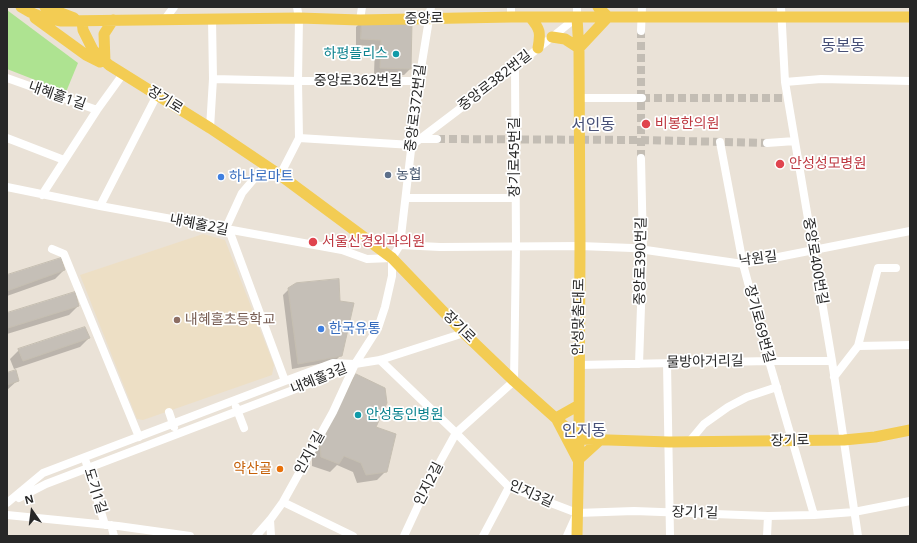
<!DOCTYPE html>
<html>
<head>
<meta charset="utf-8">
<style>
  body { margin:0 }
  #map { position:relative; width:917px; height:543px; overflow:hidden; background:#eae2d7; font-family:"Noto Sans",sans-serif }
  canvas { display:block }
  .frame { position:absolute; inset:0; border:8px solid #272727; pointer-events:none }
  .north { position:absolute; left:12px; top:491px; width:40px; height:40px; -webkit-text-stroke:3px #fff; paint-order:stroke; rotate:346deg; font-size:11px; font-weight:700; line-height:16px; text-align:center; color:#272727 }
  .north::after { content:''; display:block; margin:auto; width:14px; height:18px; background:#272727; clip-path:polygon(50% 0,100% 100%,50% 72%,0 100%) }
</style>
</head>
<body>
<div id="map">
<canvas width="917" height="543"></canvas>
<div class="frame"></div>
<div class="north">N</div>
</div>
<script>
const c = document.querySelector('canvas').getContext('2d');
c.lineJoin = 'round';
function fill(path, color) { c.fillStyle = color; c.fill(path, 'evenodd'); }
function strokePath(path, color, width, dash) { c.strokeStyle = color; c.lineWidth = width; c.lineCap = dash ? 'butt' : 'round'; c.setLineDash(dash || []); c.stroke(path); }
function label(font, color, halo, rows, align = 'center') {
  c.font = font + ' "Noto Sans","Noto Sans KR",sans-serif'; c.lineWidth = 3.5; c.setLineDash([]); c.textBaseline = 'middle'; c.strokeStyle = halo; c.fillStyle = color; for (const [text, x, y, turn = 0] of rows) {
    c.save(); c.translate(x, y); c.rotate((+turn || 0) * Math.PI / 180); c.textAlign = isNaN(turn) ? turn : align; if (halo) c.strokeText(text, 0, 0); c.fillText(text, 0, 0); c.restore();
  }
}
fill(new Path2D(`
  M203,234L225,240L274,365L272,375L143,420L137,419L80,275Z`), '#eddfc5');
fill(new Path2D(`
  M7,10L78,63L66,92L7,69Z`), '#aee391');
fill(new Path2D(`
  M362,21L411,23L410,69L404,75L374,74L375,46L356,45V27Z
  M64,270L55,279L7,296V276Z
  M289,289L341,355L335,361L292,369L283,295Z
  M78,306L69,315L7,334V314Z
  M89,338L80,347L14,369L10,359L19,350Z
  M7,374L17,381L7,390Z
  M356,375L375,427L386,471L377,480L357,483L353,472L337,465L330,472L312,466V455L347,384Z`), '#0003');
const building = new Path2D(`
  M362,20L412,22L411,69L380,68L381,40L361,39Z
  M61,258L65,270L7,291V275Z
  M339,279L340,301L354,303L342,356L298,364L288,288L296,283Z
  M75,292L79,306L8,328L7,324V313Z
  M85,327L90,338L23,361L18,349Z
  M16,370L19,381L7,385V373Z
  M356,374L385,388L387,403L376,427L396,434L387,472L366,475L361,463L344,456L339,464L321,457L320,445Z`);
fill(building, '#c5bfb7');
strokePath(building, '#c5beb1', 1);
strokePath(new Path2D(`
  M642,98H787
  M437,139L641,140L767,143
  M641,158V31`), '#c3bdb4', 8, [8, 4]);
strokePath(new Path2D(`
  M781,7L785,82L832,361L858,536
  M511,17V7
  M165,19L174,7
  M360,20L362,7
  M641,31L642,7
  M7,78L97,110
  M213,79L298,81H419
  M785,82L821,79L910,81
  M579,98H642
  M210,128L213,79L212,19
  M7,138L64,160
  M299,138L412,145L515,67L577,17V7
  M420,139H437
  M720,142L743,264L769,361L814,515
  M767,143L795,141
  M280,175L299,138L298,81L299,18L297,7
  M7,187L100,206L342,250L367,259L392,258
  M42,195L97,110L123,74
  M406,198H515
  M100,206L157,95
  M225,230L242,193L265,166
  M229,230L285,381
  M400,245L419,81L431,7
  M52,249L64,254L139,437
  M392,258L400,245L440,247L580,246L632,248L743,264L910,231
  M858,346L910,345
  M380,360L456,433L509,487L577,513L634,511L768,516L814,515L854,512L910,501
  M667,363L670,536
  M639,364L643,249L641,158
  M579,365L769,361H832
  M834,377L858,346L878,268H896
  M236,407L244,428
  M169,412L174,427
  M689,442L704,424L728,407L747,397L777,387
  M86,462L105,525
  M19,498L46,484L335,374L354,365
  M283,502L353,536
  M7,503L43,473L285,381L333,363L355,364L380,360L464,333
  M7,515L118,526L190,536
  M270,520L271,536
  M111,525L114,536
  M256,536L270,520L283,502L333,412L355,364L378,328L385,307L392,276V258
  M404,536L430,480L456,433L514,381L516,247L515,67
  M483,536L509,487
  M567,536L576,516
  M767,536L768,516`), '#fff', 8);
strokePath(new Path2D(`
  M21,7C33,15 46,19 61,21L299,18L360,20L511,17H910
  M45,7L74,18
  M530,17C540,29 541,32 538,48
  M35,18L86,55L100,62
  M82,21L83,30L93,50L109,65L210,128L280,175L392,258L464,333L514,381L579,439L669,442L844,440L875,437L910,430
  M552,37L565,39L579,48L608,17L598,7
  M105,62L104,34L113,20
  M579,405L556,418L578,460L600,440
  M577,536L579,439L580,246L579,52L577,17`), '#f3cc53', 11);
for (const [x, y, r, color] of [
  [396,54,4,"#0f9aa8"],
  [646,124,5,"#e0444e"],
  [780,164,5,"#e0444e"],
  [388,175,4,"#5c6f8a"],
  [221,177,4,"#3f7fe0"],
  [313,242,5,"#e0444e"],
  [177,320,4,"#8d6e63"],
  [321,329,4,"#3f7fe0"],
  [358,415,4,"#0f9aa8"],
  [280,469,4,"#e8710a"]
]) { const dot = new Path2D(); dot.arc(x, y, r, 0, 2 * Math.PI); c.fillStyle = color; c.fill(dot); strokePath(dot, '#fff', 1.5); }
label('14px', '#272727', '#fff', [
  ["중앙로",424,19,-1],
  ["중앙로362번길",358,81],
  ["중앙로382번길",495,81,-38],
  ["내혜홀1길",57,96,19],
  ["장기로",165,100,32],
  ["중앙로372번길",416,108,-83],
  ["장기로45번길",515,157,-90],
  ["내혜홀2길",199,225,11],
  ["낙원길",758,259,-7],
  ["중앙로390번길",641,261,-89],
  ["중앙로400번길",815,261,80],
  ["안성맞춤대로",579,317,-89],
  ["장기로69번길",759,324,75],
  ["장기로",459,327,45],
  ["물방아거리길",705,362,-1],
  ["내혜홀3길",319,379,-22],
  ["장기로",790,441,-1],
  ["인지1길",310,453,-61],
  ["인지2길",429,484,-63],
  ["도기1길",95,491,73],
  ["인지3길",531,494,24],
  ["장기1길",695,513,2]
]);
label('14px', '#0d838f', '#fff', [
  ["하평플리스",388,54],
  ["안성동인병원",366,415,"left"]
], 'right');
label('14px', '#be3a42', '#fff', [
  ["비봉한의원",655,124],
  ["안성성모병원",789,164],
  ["서울신경외과의원",322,242]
], 'left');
label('14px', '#4e5e75', '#fff', [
  ["농협",396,175]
], 'left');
label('14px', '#366cbe', '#fff', [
  ["하나로마트",229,177],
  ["한국유통",329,329]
], 'left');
label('14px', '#785e54', '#fff', [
  ["내혜홀초등학교",185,320]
], 'left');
label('14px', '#c56008', '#fff', [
  ["약산골",272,469]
], 'right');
label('16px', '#475077', '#fff', [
  ["동본동",843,46],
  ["서인동",593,125],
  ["인지동",584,431]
]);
</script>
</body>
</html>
